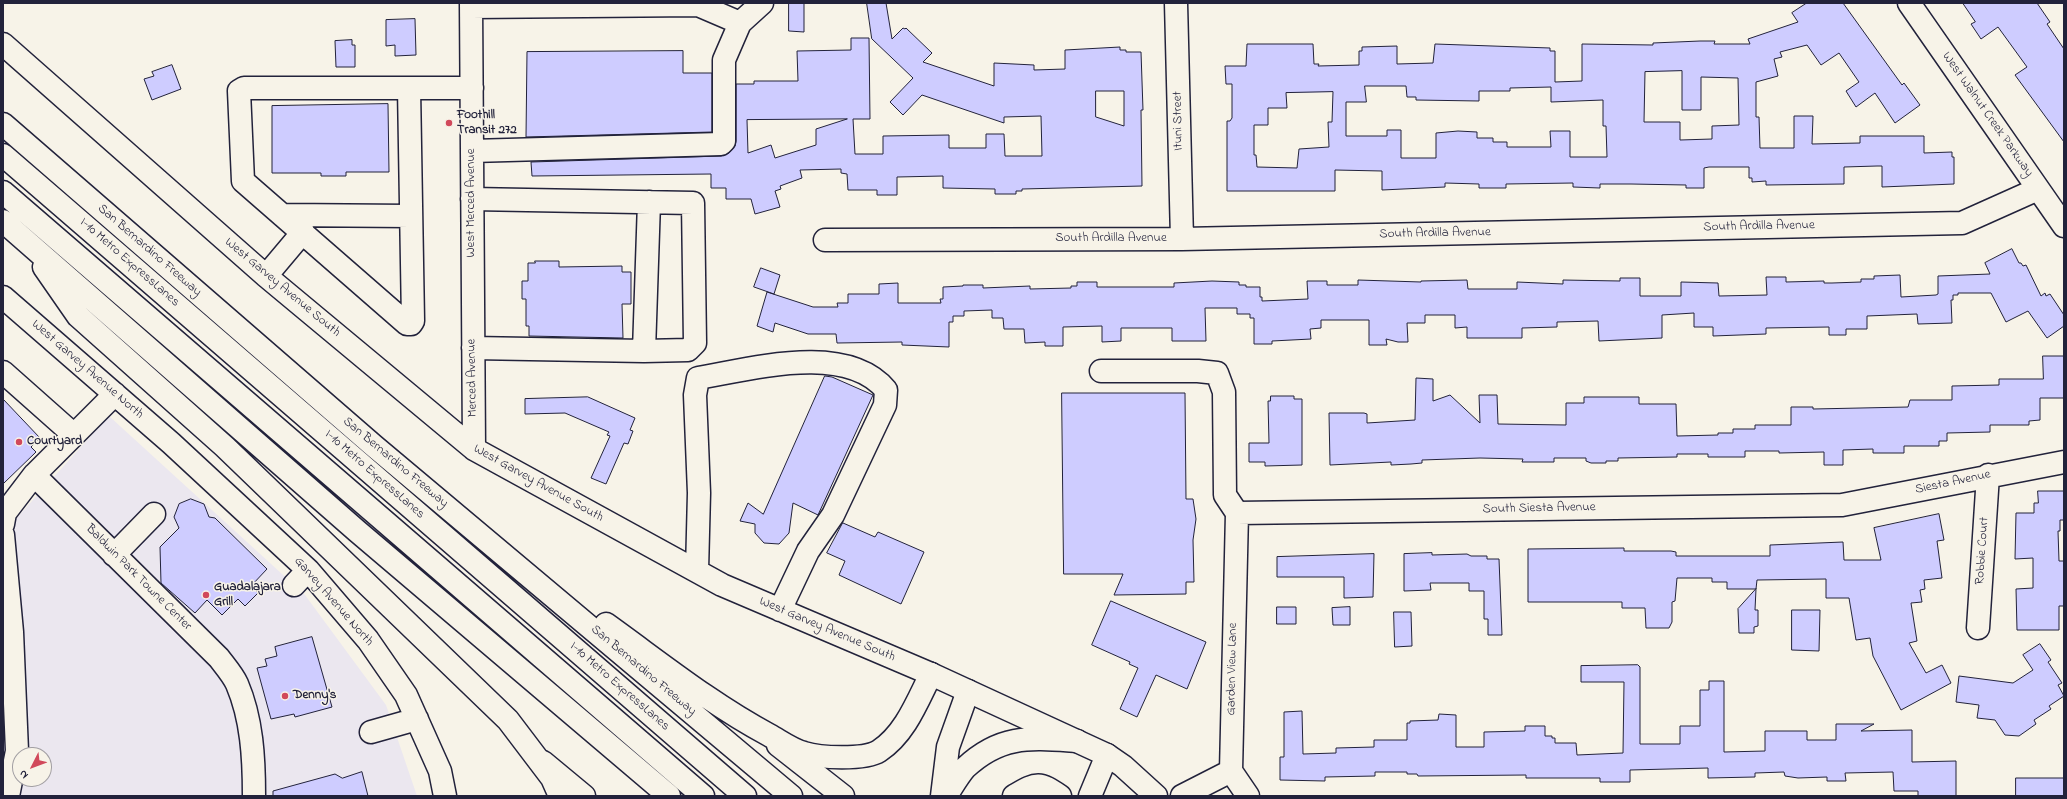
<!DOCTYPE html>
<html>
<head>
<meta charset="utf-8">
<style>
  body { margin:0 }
  #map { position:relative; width:2067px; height:799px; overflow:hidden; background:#f7f3e8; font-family:"Indie Flower",sans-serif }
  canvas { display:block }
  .frame { position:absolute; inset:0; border:4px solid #22223b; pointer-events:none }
  .north { position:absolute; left:12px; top:747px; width:40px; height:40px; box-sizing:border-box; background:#f7f3e8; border:1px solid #a29fa3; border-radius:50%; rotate:228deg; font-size:11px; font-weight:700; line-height:16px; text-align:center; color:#22223b }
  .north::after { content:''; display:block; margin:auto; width:14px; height:18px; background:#d1495b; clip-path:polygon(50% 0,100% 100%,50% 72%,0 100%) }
</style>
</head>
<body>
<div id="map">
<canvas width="2067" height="799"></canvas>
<div class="frame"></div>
<div class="north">N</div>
</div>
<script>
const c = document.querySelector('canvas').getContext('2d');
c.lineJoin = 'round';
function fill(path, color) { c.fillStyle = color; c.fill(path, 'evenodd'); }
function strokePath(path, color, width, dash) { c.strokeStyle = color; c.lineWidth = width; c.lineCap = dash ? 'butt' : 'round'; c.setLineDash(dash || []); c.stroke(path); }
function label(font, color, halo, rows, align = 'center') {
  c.font = font + ' "Indie Flower",sans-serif'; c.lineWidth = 3; c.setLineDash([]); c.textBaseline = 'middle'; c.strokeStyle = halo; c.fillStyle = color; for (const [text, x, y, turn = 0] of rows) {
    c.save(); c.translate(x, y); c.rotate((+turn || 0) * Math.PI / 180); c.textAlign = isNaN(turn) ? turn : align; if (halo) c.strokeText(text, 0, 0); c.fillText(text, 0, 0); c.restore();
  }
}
fill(new Path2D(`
  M109,416L305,595L386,705L417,796H3V533ZM20,755H44V779H20Z`), '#ebe7ef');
const building = new Path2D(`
  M789,3H804V32L789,31Z
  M867,3H886L892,39L903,28L905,29L906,28L932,53L923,62L994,86V63L1034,65V70L1065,69V50L1120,47V50H1126V52H1141L1143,110H1141L1142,186L1022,189V191H1016V194H995V189L943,188V176L897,177V195H877V190H848L847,174L841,173V169L800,170L802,178L780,186L781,189L775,191L780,207L755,214L751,199H726V188H711V174L532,176L531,162L721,156L729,153L735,146L736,141V84H754V81H798L797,51L851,50V38H869L870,119H853L855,154H883V136L949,135V148H986V134H1004L1005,156H1042L1041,116L1004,117V123L922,95L903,115L890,102L913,78L872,39ZM1096,91H1124V126L1096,117ZM847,119L816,129V145L775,158L771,145L748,153L747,120Z
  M1807,3H1843L1902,85L1904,83L1920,105L1895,123L1875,93L1856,107L1846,91L1859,82L1839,53L1821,65L1807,45L1780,52L1782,57L1774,59L1778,76L1756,82V117H1759L1760,148H1794V116H1813L1812,144L1860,143V136H1924V153L1952,152V157H1954V184L1882,187V166H1877L1844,167V184L1766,185V181L1752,182V178H1749V167H1709L1704,168V188H1686V185L1631,184H1600V188L1573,187V183L1506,184V188H1479V184L1445,183V187L1382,190V171L1335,170V191H1227V121H1230L1232,118V84H1226L1225,66H1246L1247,44H1313L1314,64H1319L1318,66L1359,65V51H1362V47L1397,46V64L1433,63L1435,44L1550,48V51H1555V82L1582,81V44L1653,45V43L1700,41H1715L1714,44H1750L1748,39L1798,22L1792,13ZM1682,71V110H1701V77L1738,78L1739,125L1712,126V139L1680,140V122H1644L1645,72ZM1365,86H1406L1407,97H1416V100L1479,101V91H1510V88L1551,87V102L1603,100V126H1606L1607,157H1570V131H1550L1551,147H1507V142H1493V138H1477V132L1458,131L1436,133V158H1401V130H1387V136H1346V102H1366ZM1333,92L1332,122H1328L1329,147L1299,149L1297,168L1257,167L1256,155H1254V125H1268V108H1287L1286,93Z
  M1963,3H2037L2050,22L2047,24L2064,49V142L2015,75L2027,67L1998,27L1981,39L1971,24L1975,22Z
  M415,19L416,55L395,56V45L386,46V20Z
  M352,40V45H355V67H336L335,41Z
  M683,51V73H712V132L526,137L527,52Z
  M172,65L181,89L152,100L144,79L154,76L152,72Z
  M388,104L389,172H346V176H321V173H272V106Z
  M2012,249L2019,263H2021L2023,266L2026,265L2041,296L2045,293L2046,296L2050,294L2064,315V326L2047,338L2028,311L2006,322L1991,293H1958V295H1953V300H1951L1952,323L1918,324L1917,314L1867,316V329H1846V335H1829V327L1766,328V334L1713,336V327H1694V313L1662,315V338L1599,341L1598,321L1557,322V327L1522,328V338H1467V327L1455,328V315H1425V323H1407L1408,342H1398L1386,339L1387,345H1369V320H1321V328L1310,329L1311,339L1272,341V344H1254V318H1250V314H1237V308H1205L1206,341H1172V328H1121V341L1102,342V326L1063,327V346H1045V342L1025,343L1024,329H1004L1003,318H992V310L964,311V316H953V322H949V347L902,345V342L837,343L836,334H808L775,323L773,332L757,326L767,292L813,307H838L837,303H848V294H879V284L898,283V303H941L940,299H943V287L963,286V285H983V288L1030,286V289L1071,288V286H1077V282H1097V287H1174V283L1212,281L1239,282V285H1246V287H1260V297H1262V301L1308,299L1307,281H1327V285H1358V280L1421,282V281L1467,280L1468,289H1517V282L1563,284V280L1620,281V278H1640V296H1681V282L1718,283L1719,296L1767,295L1766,277H1786V282L1824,281V283H1832L1861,282V279H1874V276L1900,275L1901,297L1936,295L1938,294V276L1990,274L1985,263Z
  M535,261H559V267L622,266V272H631V304H622L623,338L529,336V326H526V299H522V281H528V263H535Z
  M761,268L780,275L774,294L754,287Z
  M2043,356H2064V398H2040V420L2029,421V425H1990V432L1947,433V441H1939V446H1904V453H1873V449L1843,450V465H1824V452L1779,453V451H1745V457H1708V454H1677V457L1618,458V461H1606V463H1591L1586,461V458H1554V462H1522L1523,459L1480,458L1422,460V463L1411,464L1391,465V462L1330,465L1329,413H1364L1367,414V423L1415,420L1416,378L1433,379V401L1450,395L1480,423L1479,395H1497L1498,424L1566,425V403H1584V397H1639V404H1676L1677,436L1718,435V433H1733V429H1755V425H1791V407H1813V409L1908,407L1910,400H1952V386L1999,385V379H2043Z
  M825,376L832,377L873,395L818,515L793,503L789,533L779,544L764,543L755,533V524L740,521L748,503L763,514Z
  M1062,393H1185L1186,499H1193L1196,519L1193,540L1194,582H1186V594L1114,595L1123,574H1064Z
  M1271,396H1294V399H1302V465L1265,466V462H1249V443H1269L1268,401H1270Z
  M588,397L635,418L630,430L633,431L628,444L624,443L606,484L591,478L610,436L607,435L609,432L565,413L525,414V399Z
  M3,399L40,438L31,447L36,452L3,484Z
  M2038,491H2064V520H2060V531H2058L2059,561H2064V606H2059V630H2017L2016,589L2033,588V558L2015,559L2016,513H2034V503H2038Z
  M191,499L204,504L209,517L215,518L267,569L251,586L258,593L245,606L238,599L222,615L207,600L195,613L161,583L160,547L179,528L174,517L179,504Z
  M1939,514L1944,540L1937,541L1942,578L1924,580L1925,589L1920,590L1922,602L1911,603L1917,641L1909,643L1926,673L1942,665L1951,683L1901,710L1873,656L1870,638L1856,640L1849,598H1826V579L1757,580L1756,589H1727V582H1712V578H1677L1675,601L1672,602V622L1669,628H1646L1645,608H1622V602H1528V549L1624,548V551H1671L1676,552V556H1770V545L1843,542L1844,560H1881L1874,528Z
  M843,523L875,537L878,532L924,552L901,604L839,575L845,561L827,553Z
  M1432,553V555L1467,554L1471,556H1487V559H1499L1502,635H1488V619H1484V591H1469V583H1430L1431,590L1404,591V554Z
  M1374,554L1373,597L1344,598V577H1277V557Z
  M1756,589L1755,610H1758V626L1754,627V633H1739L1738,609Z
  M1111,601L1206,642L1187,689L1156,675L1137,717L1120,709L1138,668L1129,664L1130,662L1092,645Z
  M1277,607H1296V624H1277Z
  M1350,607V625H1333L1332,608Z
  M1792,610H1820L1819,651L1792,650Z
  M1394,612H1411L1412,646L1395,647Z
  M312,637L332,707L295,717L294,714L271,719L257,668L267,666L265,659L277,656L275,647Z
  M2040,644L2051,660L2048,662L2062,683L2058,685L2064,696L2049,706L2051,709L2034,720L2036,724L2019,736L2005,735L1995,720L1977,718L1979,705L1956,702L1959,676L2013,683L2033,670L2023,655Z
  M1638,665L1640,667V744H1680V726H1700V690H1709V681H1724V752L1765,751V731H1807V740H1836V724H1874L1861,731L1912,730V762L1956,761V796H1918V791H1894L1893,772L1845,773L1846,781H1827V777L1798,778L1785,776L1784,772L1755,773V777L1708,778V768L1630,770V782H1600V778H1526V775L1418,776L1417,774H1407V772H1375V776L1325,777V781L1280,780V757H1284V712L1302,711L1303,754L1336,753V748L1374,747V740H1407V723H1410V721L1438,720L1439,714L1456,715V747H1484V732L1525,731V726H1545V736H1552V738H1555V743H1576L1577,755L1623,753L1624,682H1581V666Z
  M362,772L368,796H273V791L335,774L342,778Z
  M2016,778H2064V796H2016Z`);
fill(building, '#ceccff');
strokePath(building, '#22223b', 1);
const minor = new Path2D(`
  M471,3L474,449
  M1176,3L1182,239
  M1909,3L2064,226
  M471,7L698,5L740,23
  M3,44L266,276L474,449L722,585L931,674
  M409,88L413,321L411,324H407L243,181L239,91L244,88H472
  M472,151L721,144L724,141V60L740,23L762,3
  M472,199L693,203L695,343L688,350L644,351L649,202
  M282,215L411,216
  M825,240L1182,239L1962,223L2038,189
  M266,276L303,232
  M3,297L171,443L308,570L368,640L406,695L440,771L445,796
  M473,348L644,351
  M1101,371H1198L1217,373L1224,392L1225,495L1237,513
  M3,372L74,435
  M115,394L34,475L219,658C225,666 233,675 237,684C252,719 254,758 254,796
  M1237,513L1842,505L2064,462
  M3,524L5,513L34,475
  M3,535L12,632L17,751L8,796
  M114,555L154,514
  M697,571L699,493L695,395L698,378C752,369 846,342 886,390L885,405L833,515L808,551L780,610
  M294,585L308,570
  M1978,628L1988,475
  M371,732L417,719
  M778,745L843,796
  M543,762L584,796
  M1231,771L1248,796
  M1014,796C1037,783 1038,781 1060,796
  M1090,796L1107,755
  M1182,796L1231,771L1237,513`);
const major = new Path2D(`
  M931,674L1107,755L1123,766L1156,796`);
const highway = new Path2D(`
  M3,124L374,446L791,796
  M3,155L745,796
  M3,192L703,796
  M3,221L357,531L669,796
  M44,267L78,316L225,447L508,720L552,778L560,796
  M606,624C659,662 711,704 769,735C780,741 792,750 804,753C819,758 865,760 879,751C905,734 917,702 931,674
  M942,796L948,747L968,691
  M946,796C952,787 958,776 965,768C1001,734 1031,738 1077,741`);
strokePath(minor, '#22223b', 25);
strokePath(major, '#22223b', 25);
strokePath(highway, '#22223b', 25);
strokePath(minor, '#f7f3e8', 22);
strokePath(major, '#f7f3e8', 22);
strokePath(highway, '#f7f3e8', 22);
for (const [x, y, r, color] of [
  [449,123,4,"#d1495b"],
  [19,442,4,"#d1495b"],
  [206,595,4,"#d1495b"],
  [285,696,4,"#d1495b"]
]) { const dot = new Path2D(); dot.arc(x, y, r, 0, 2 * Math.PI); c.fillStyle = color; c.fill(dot); strokePath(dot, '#f7f3e8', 1.5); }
label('13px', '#22223b', '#f7f3e8', [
  ["West Walnut Creek Parkway",1987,115,55],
  ["Ituni Street",1179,121,-91],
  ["West Merced Avenue",472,203,-90],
  ["South Ardilla Avenue",1759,227,-1],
  ["South Ardilla Avenue",1435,234,-1],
  ["South Ardilla Avenue",1111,239],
  ["San Bernardino Freeway",149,251,41],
  ["I-10 Metro ExpressLanes",129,263,41],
  ["West Garvey Avenue South",282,288,40],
  ["West Garvey Avenue North",87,370,41],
  ["Merced Avenue",473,378,-91],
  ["San Bernardino Freeway",395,463,40],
  ["I-10 Metro ExpressLanes",374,475,41],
  ["Siesta Avenue",1953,483,-12],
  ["West Garvey Avenue South",538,484,29],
  ["South Siesta Avenue",1539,509,-1],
  ["Robbie Court",1983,551,-86],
  ["Baldwin Park Towne Center",138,578,45],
  ["Garvey Avenue North",333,602,49],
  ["West Garvey Avenue South",827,630,23],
  ["Garden View Lane",1233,669,-89],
  ["San Bernardino Freeway",643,671,40],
  ["I-10 Metro ExpressLanes",619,687,41]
]);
label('bold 13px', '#22223b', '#f7f3e8', [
  ["Foothill",457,116],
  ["Transit 272",457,131],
  ["Courtyard",27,442],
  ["Guadalajara",214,588],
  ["Grill",214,603],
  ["Denny's",293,696]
], 'left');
</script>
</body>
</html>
